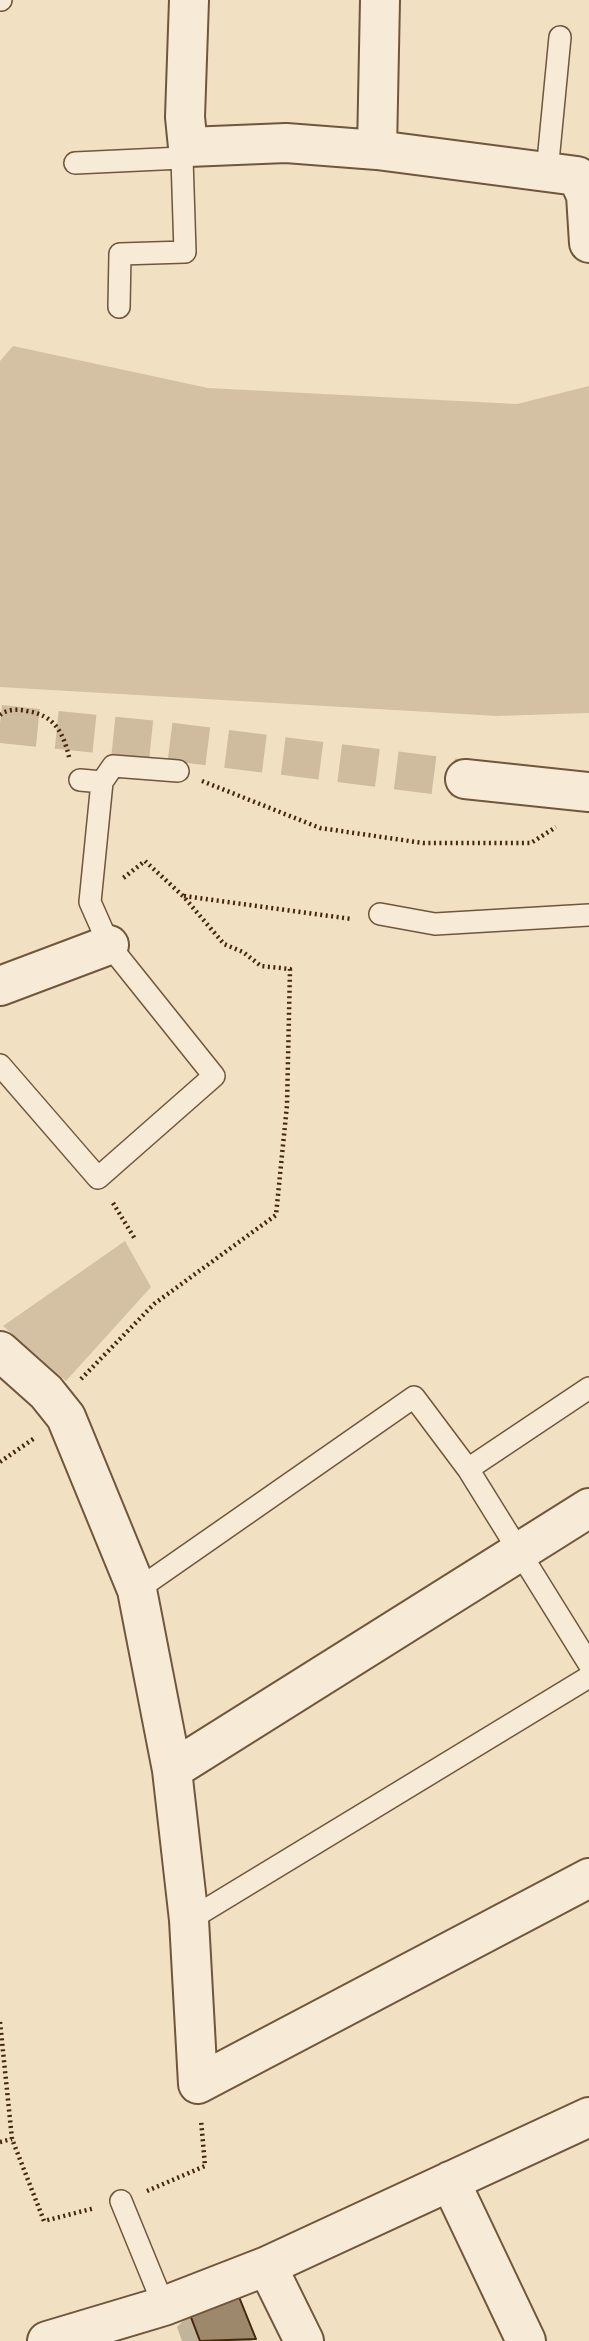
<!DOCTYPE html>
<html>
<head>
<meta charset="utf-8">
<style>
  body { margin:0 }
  canvas { display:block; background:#f2e0c2 }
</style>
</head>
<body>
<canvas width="589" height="2341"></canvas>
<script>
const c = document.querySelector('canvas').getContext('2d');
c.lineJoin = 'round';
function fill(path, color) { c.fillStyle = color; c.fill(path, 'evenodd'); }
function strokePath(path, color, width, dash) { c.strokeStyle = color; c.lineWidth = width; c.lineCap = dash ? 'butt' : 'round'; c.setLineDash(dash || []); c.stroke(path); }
fill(new Path2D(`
  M13,346L208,388L517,404L589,386V713L497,716L0,687V361Z
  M125,1241L151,1287L66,1381L3,1326Z`), '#d4c1a3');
fill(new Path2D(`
  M190,2314L254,2339L251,2341H182L177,2327Z`), '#0003');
const building = new Path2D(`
  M237,2292L256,2339L200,2341L189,2312Z`);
fill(building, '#9e886b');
strokePath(building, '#44280c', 2);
strokePath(new Path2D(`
  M0,724L157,740L465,779`), '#cfbb9e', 38, [38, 19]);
const service = new Path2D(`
  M0,0H1
  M75,163L182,158L188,147
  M547,172L560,37
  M119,307L120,254L185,252L182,158
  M80,780L102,782
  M380,914L435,924L589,915
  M0,1065L98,1178L214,1076L109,945L90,902L102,782L113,766L178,771
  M468,1469L589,1388
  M137,1590L414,1397L468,1469L589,1664
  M189,1920L589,1677
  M121,2201L164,2306`);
const minor = new Path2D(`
  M189,0L185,117L188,147L286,143L377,150L577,176L586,195L589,243
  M377,150L380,0
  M0,986L109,945
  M0,1351L46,1392L66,1417L137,1590L172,1770L189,1920L198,2084L589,1878
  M172,1770L589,1508
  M450,2181L526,2341
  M267,2266L304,2341
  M47,2341L164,2306L267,2266L589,2117`);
const tertiary = new Path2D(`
  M465,779L589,792`);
strokePath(service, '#70563a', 24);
strokePath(minor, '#70563a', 42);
strokePath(tertiary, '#70563a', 42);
strokePath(new Path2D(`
  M0,715C7,709 18,709 27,711C54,715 63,732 69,757
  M202,781L320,828L423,843H531L556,827
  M184,896L352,919
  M113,1203L135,1239
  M81,1379L154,1304L276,1215L287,1105L290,969L261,966L243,952L224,944L183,896L145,861L122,879
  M0,1462L36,1437
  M0,2022L12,2139L44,2221L95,2208
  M0,2142L12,2139
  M147,2191L205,2166L201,2120`), '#44280c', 4.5, [2, 3.5]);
strokePath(service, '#f7ebd7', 21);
strokePath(minor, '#f7ebd7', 38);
strokePath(tertiary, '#f7ebd7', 38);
</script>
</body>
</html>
